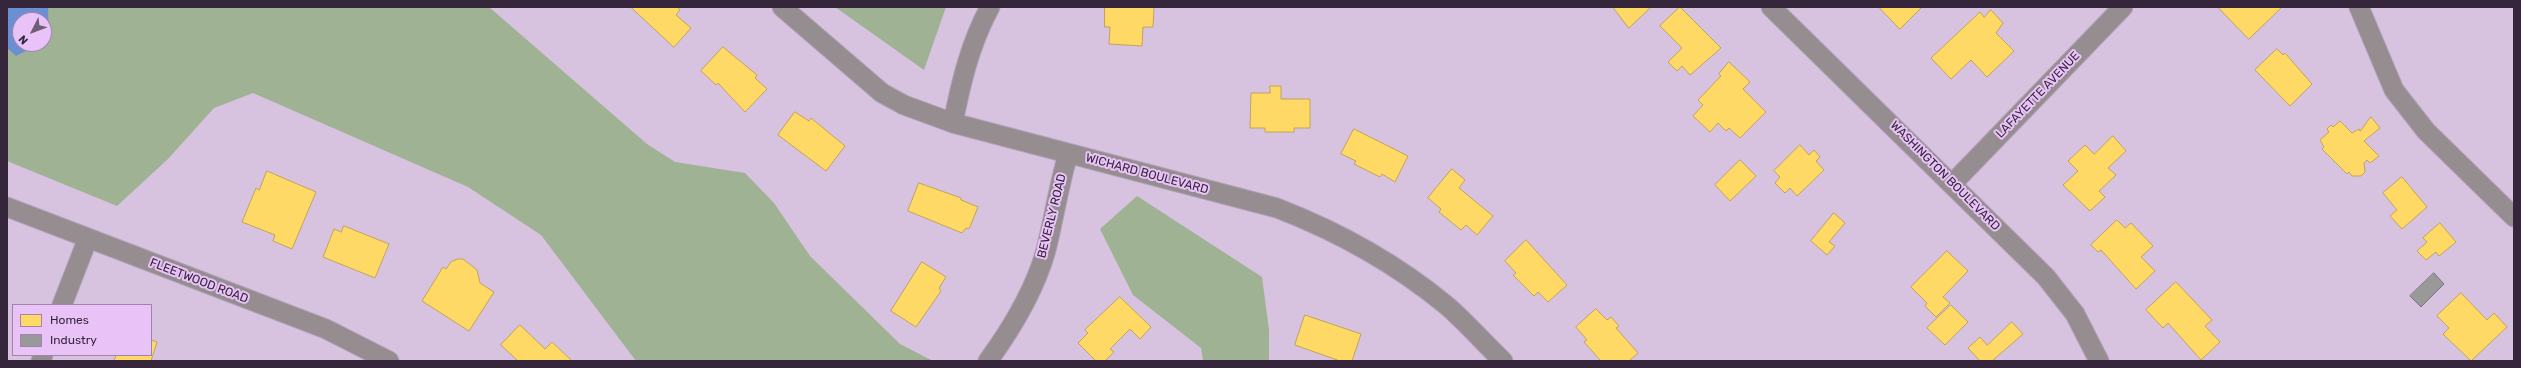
<!DOCTYPE html>
<html>
<head>
<meta charset="utf-8">
<style>
  body { margin:0 }
  #map { position:relative; width:2521px; height:368px; overflow:hidden; background:#d7c2df; font-family:Rubik,sans-serif }
  canvas { display:block }
  .frame { position:absolute; inset:0; border:8px solid #35263b; pointer-events:none }
  .legend { position:absolute; left:12px; top:304px; width:140px; height:52px; box-sizing:border-box; background:#e9c3f8; border:1px solid #a184ac; margin:0; padding:5px 7px; list-style:none; font-size:12px; color:#35263b }
  .legend li { display:flex; align-items:center; gap:8px; height:20px }
  .legend b { width:20px; border:1px solid #a184ac }
  .north { position:absolute; left:12px; top:12px; width:40px; height:40px; box-sizing:border-box; background:#e9c3f8; border:1px solid #a184ac; border-radius:50%; rotate:228deg; font-size:11px; font-weight:700; line-height:16px; text-align:center; color:#35263b }
  .north::after { content:''; display:block; margin:auto; width:14px; height:18px; background:#6e5d74; clip-path:polygon(50% 0,100% 100%,50% 72%,0 100%) }
</style>
</head>
<body>
<div id="map">
<canvas width="2521" height="368"></canvas>
<div class="frame"></div>
<ul class="legend">
<li><b style="height:11px;background:#ffd966"></b>Homes</li>
<li><b style="height:11px;background:#999"></b>Industry</li>
</ul>
<div class="north">N</div>
</div>
<script>
const c = document.querySelector('canvas').getContext('2d');
c.lineJoin = 'round';
function fill(path, color) { c.fillStyle = color; c.fill(path, 'evenodd'); }
function strokePath(path, color, width, dash) { c.strokeStyle = color; c.lineWidth = width; c.lineCap = dash ? 'butt' : 'round'; c.setLineDash(dash || []); c.stroke(path); }
function label(font, color, halo, rows, align = 'center') {
  c.font = font + ' Rubik,sans-serif'; c.lineWidth = 4; c.setLineDash([]); c.textBaseline = 'middle'; c.strokeStyle = halo; c.fillStyle = color; for (const [text, x, y, turn = 0] of rows) {
    c.save(); c.translate(x, y); c.rotate((+turn || 0) * Math.PI / 180); c.textAlign = isNaN(turn) ? turn : align; if (halo) c.strokeText(text, 0, 0); c.fillText(text, 0, 0); c.restore();
  }
}
fill(new Path2D(`
  M7,7H489L647,144L675,162L745,173L774,203L810,256L900,344L933,361H636L541,235L468,187L253,93L214,108L168,159L117,206L7,161ZM20,20H44V44H20Z
  M835,7H946L924,70Z
  M1137,196L1262,277L1269,330V361H1203L1201,348L1133,295L1100,229Z`), '#9fb394');
fill(new Path2D(`
  M7,7H48L49,39L44,42V20H20V44H40L16,56L7,48Z`), '#6a90d3');
const homes = new Path2D(`
  M631,7H677L680,10L676,15L691,28L674,47Z
  M1105,7H1154L1153,27H1143L1142,46L1109,44L1110,27H1105Z
  M1613,7H1651L1629,28Z
  M1680,7L1721,48L1690,75L1682,66L1677,71L1668,62L1682,48L1660,26Z
  M1879,7H1922L1900,29Z
  M2218,7H2282L2249,39Z
  M1991,10L2003,23L1996,33L2014,51L1987,77L1971,60L1951,79L1931,58L1980,12L1984,17Z
  M723,47L757,75L755,78L767,89L745,112L718,83L716,85L701,71Z
  M2277,49L2283,55L2285,53L2312,84L2290,106L2255,70Z
  M1729,62L1750,82L1743,89L1766,112L1740,138L1729,128L1726,131L1718,123L1710,132L1693,116L1703,105L1698,100L1721,76L1719,74Z
  M1270,86H1281V99H1310V128H1294V132H1265V128H1250L1251,93H1270Z
  M795,112L809,121L811,118L845,146L826,171L778,135Z
  M2371,117L2380,128L2364,141L2379,156L2370,163L2367,160L2364,163L2365,172L2361,176H2352L2349,172L2347,174L2322,149L2324,147L2320,140L2329,132L2327,129L2331,125L2333,127L2340,121L2352,133L2359,129L2360,131Z
  M1354,129L1408,156L1395,182L1382,174L1380,177L1354,164L1356,161L1341,154Z
  M2113,136L2126,151L2108,168L2116,175L2099,191L2105,197L2090,211L2063,185L2078,171L2068,161L2085,145L2094,154Z
  M1800,145L1809,155L1814,150L1820,157L1816,161L1824,170L1797,196L1790,188L1785,193L1775,183L1780,177L1774,171Z
  M1740,160L1756,176L1730,201L1715,185Z
  M1452,169L1465,180L1459,188L1493,216L1477,235L1466,225L1461,230L1439,212L1441,209L1428,198Z
  M267,171L316,192L292,249L273,241L275,235L242,222L256,188L259,190Z
  M2402,177L2427,207L2402,229L2390,216L2397,210L2383,193Z
  M919,183L961,198V200L978,207L969,229L966,228L962,233L908,211Z
  M1834,213L1845,223L1829,242L1835,246L1827,255L1811,241Z
  M2117,220L2125,228L2131,223L2153,246L2141,257L2155,271L2136,289L2101,250L2098,252L2091,245Z
  M2440,223L2456,242L2439,256L2436,252L2426,260L2417,251L2427,242L2423,238Z
  M344,226L389,244L375,278L323,257L334,229L341,232Z
  M1526,240L1567,285L1548,302L1538,292L1534,296L1513,275L1516,273L1505,261Z
  M1947,251L1968,271L1943,297L1950,303L1936,317L1925,306L1927,303L1911,287Z
  M458,259H463L477,270L480,283L494,292L469,331L422,301L443,267L446,269L451,262Z
  M922,262L946,277L939,288L941,291L916,327L891,311Z
  M2176,282L2212,320L2205,326L2220,342L2201,360L2168,323L2163,328L2146,310Z
  M2461,293L2487,320L2494,313L2507,327L2471,361L2443,334L2449,328L2437,316Z
  M1120,297L1151,327L1140,339L1130,329L1110,349L1114,352L1105,361H1096L1078,343L1088,333L1085,330Z
  M1951,305L1968,322L1945,345L1927,328Z
  M1596,309L1607,320L1611,317L1619,326L1616,328L1638,353L1629,361H1601L1584,342L1587,340L1576,327Z
  M1305,315L1361,334L1352,361H1340L1295,345Z
  M2012,322L2023,334L1992,361H1980L1968,348L1980,337L1987,345Z
  M520,325L545,349L552,342L572,361H518L501,345Z
  M151,340L157,342L151,361H114L116,355H151Z`);
fill(homes, '#ffd966');
strokePath(homes, '#c2a359', 1);
const industry = new Path2D(`
  M2434,273L2444,284L2421,307L2410,296Z`);
fill(industry, '#999');
strokePath(industry, '#7b767d', 1);
const minor = new Path2D(`
  M782,7L882,93L904,105L953,123L1277,208C1339,232 1395,263 1446,305C1466,322 1484,343 1503,361
  M1771,7L2046,277L2075,314L2099,361
  M2359,7L2394,90L2426,131L2514,217
  M953,123C961,82 970,44 990,7
  M1953,183L2123,7
  M7,207L326,329L389,361
  M62,305L88,238
  M41,361L43,355
  M988,361C1012,328 1035,290 1046,250C1054,218 1059,185 1068,154`);
strokePath(minor, '#b3a2b9', 21);
strokePath(minor, '#968d90', 19);
label('12px', '#35263b', '#e9c3f8', [
  ["LAFAYETTE AVENUE",2038,95,-46],
  ["WICHARD BOULEVARD",1147,174,15],
  ["WASHINGTON BOULEVARD",1945,176,45],
  ["BEVERLY ROAD",1052,216,-76],
  ["FLEETWOOD ROAD",199,281,21]
]);
</script>
</body>
</html>
